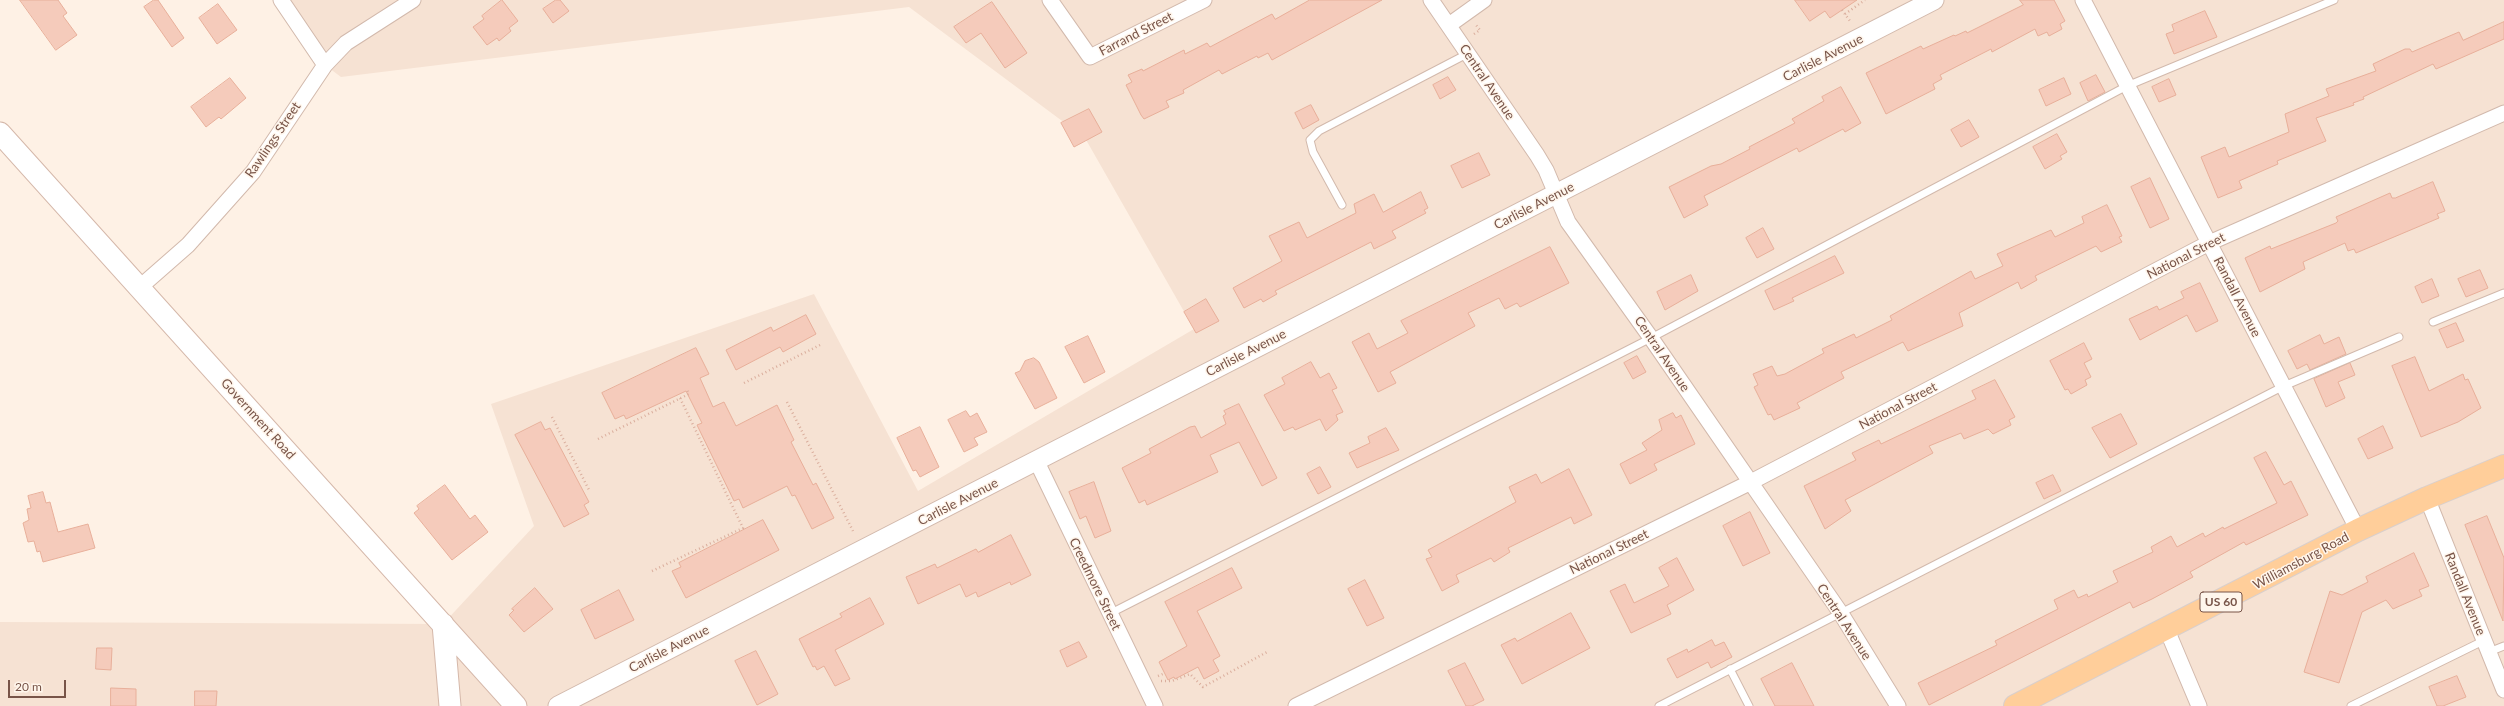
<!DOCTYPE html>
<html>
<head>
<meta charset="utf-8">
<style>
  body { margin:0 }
  #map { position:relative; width:2504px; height:706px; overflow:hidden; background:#fef1e5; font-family:Lato,sans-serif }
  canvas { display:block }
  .scale { position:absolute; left:8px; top:680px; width:58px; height:18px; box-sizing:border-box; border:2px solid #785448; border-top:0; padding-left:5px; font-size:12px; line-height:14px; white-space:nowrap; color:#785448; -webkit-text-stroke:3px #fff6ec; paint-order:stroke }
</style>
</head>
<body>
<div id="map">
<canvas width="2504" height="706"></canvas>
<div class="scale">20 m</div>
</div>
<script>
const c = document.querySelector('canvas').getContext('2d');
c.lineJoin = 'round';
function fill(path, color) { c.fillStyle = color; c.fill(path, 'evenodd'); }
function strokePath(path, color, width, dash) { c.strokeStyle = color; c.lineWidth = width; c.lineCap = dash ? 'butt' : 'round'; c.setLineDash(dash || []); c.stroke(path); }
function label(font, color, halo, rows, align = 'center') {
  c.font = font + ' Lato,sans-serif'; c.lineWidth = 3; c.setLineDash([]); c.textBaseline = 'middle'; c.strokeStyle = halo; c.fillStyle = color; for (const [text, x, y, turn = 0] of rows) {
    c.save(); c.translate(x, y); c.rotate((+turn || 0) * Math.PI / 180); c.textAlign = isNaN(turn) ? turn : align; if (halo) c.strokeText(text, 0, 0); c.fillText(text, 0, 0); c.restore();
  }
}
fill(new Path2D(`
  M282,0H2504V706H0V622L443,624L534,526L491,404L814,294L918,491L1194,329L1085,138L909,7L341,77L325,65Z`), '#f6e2d3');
const building = new Path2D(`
  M20,0H58L67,13L63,16L77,35L56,50Z
  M154,0H158L184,38L172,47L144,7Z
  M502,0L518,21L509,28L511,31L499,41L497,38L487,45L473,27L484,19L482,16Z
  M556,0H560L569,11L553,23L543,9Z
  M1310,0H1382L1272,60L1268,53L1258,58L1257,56L1222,74L1219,70L1183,90L1184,93L1166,101L1169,107L1144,119L1141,115L1126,85L1132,82L1128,75L1142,69L1143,71L1184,50L1185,54L1207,43L1210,47L1272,14L1275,19Z
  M1795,0H1857L1830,18L1825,11L1810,21Z
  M2020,0H2054L2065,21L2060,24L2062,29L2049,36L2047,32L2038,36L2035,29L1992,52L1991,49L1940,75L1942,79L1933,84L1935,89L1886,114L1866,73L1921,46L1923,49L1954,35L1955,36L1966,31L1967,33L2023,5Z
  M992,2L1027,53L1005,68L981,33L966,43L954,27Z
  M218,4L237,30L217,44L199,18Z
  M2205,11L2217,37L2174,54L2166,34L2174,31L2172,25Z
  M2504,22V39L2436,69L2433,64L2363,97L2364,99L2353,103L2354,105L2316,118L2326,141L2277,161L2278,164L2239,181L2242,188L2218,198L2201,157L2225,147L2229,157L2289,132L2285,114L2329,96L2326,89L2376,71L2373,64L2405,49H2410L2412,52L2459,32L2463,40Z
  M2096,75L2105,92L2088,101L2080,83Z
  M1448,77L1456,90L1440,99L1433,85Z
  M230,78L246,98L221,119L219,117L206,127L191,107Z
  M2064,78L2071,94L2046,106L2039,90Z
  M2169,79L2176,95L2159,102L2152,87Z
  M1841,87L1861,123L1845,132L1843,129L1799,152L1797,148L1704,196L1708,205L1684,218L1669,187L1711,166L1721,164L1750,149L1749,147L1795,123L1792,119L1824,101L1822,97Z
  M1311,105L1319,120L1303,129L1295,113Z
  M1089,109L1102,132L1074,147L1061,123Z
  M1969,120L1979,137L1961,147L1951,130Z
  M2057,134L2067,152L2060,156L2062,159L2045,169L2033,147Z
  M1479,153L1490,175L1462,188L1451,166Z
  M2150,178L2169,219L2150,228L2131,187Z
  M2433,182L2445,211L2437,214L2439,218L2356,253L2354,249L2348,251L2345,243L2303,262L2305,269L2260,292L2245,258L2270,246L2271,249L2336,223L2338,221L2336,217L2390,193L2392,198H2395Z
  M1421,192L1428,208L1424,210L1426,213L1392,231L1396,238L1374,249L1371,242L1275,291L1277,294L1263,302L1261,299L1244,308L1233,288L1282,261L1269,236L1299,222L1307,238L1356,213L1354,204L1374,194L1383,212Z
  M2107,205L2122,236L2119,237L2122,242L2101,252L2096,246L2035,276L2037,280L2021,289L2018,282L1959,313L1963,326L1908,351L1903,342L1841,372L1844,378L1797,403L1800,408L1774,420L1771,414L1768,415L1754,387L1758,385L1753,374L1772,366L1777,376L1785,374L1824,353L1822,349L1854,334L1856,338L1892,320L1890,316L1971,271L1975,279L2003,266L1997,254L2051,230L2055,237L2084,223L2082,217Z
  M1763,228L1774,249L1757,258L1746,238Z
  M1550,247L1569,283L1520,307L1517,303L1505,309L1499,298L1468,313L1475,326L1390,372L1396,383L1378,392L1352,342L1369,333L1377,349L1408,333L1401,321Z
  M1835,256L1844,273L1792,298L1794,301L1774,310L1765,291Z
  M2480,270L2488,288L2466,297L2458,279Z
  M1691,275L1698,291L1665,310L1657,292Z
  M2432,279L2439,296L2422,303L2415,287Z
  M2200,283L2218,321L2196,332L2187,315L2140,340L2129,319L2157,306L2159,310L2184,298L2181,292Z
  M1206,299L1219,321L1196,333L1184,312Z
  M806,315L816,334L783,352L780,347L736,370L726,350L771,327L773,331Z
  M2456,323L2464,341L2447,348L2439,330Z
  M2320,335L2324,344L2339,337L2346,354L2310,370L2307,364L2297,369L2288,351Z
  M1088,336L1105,372L1084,383L1065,347Z
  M2084,343L2092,359L2084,363L2091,377L2085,380L2087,385L2071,394L2068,389L2065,390L2050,361Z
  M696,348L709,374L700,378L713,407L724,402L736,426L777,405L794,440L791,442L813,485L816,483L834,518L812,529L795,495L792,496L787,486L743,508L739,499L734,501L697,425L702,423L686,391L626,419L624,415L615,419L602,393Z
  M1637,356L1646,372L1633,379L1624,363Z
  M2415,357L2429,391L2463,374L2465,380L2468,379L2481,408L2458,422L2421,437L2392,366Z
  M1034,358L1039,362L1057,398L1035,409L1015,373L1020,371L1025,361Z
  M1311,362L1320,378L1329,373L1337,388L1332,390L1343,412L1336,415L1338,420L1326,431L1320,419L1295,430L1293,427L1284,431L1264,395L1285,384L1282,378Z
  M2350,363L2355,375L2338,382L2345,398L2326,407L2314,379Z
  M1995,380L2015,417L2009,420L2011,425L1993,434L1988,429L1964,439L1961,433L1929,446L1933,453L1845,500L1851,511L1825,529L1804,486L1856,460L1852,453L1879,440L1881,444L1976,399L1972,391Z
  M1239,404L1277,478L1262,486L1239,442L1210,455L1218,472L1147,505L1145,500L1139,503L1122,468L1151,453L1149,449L1190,427L1195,426L1201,438L1226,424L1223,416L1226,414L1224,411Z
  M966,411L970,417L977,413L987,432L974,438L978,445L964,452L948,420Z
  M1673,413L1676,418L1681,415L1695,444L1654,464L1657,470L1630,484L1620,464L1647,450L1642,443L1662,430L1659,420Z
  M2121,414L2137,444L2110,458L2092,428Z
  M541,422L545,430L550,428L589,502L584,505L589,514L564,527L515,435Z
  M2383,426L2393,448L2368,459L2358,439Z
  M920,427L939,467L920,477L916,470L913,471L897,438Z
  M1386,428L1399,450L1357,468L1349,453L1370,443L1368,437Z
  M2266,452L2284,485L2291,481L2308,515L2246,545L2244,542L2190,572L2193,577L2152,599L2133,608L2130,602L2128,603L1929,705L1918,683L1997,645L1995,641L2058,609L2054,600L2074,590L2078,598L2087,594L2088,597L2118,582L2113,571L2153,552L2151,547L2171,536L2177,547L2203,533L2205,537L2223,527L2224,529L2277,503L2254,458Z
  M1320,467L1331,487L1318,494L1307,474Z
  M1569,469L1592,515L1574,524L1571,517L1508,548L1510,552L1494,562L1491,558L1456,575L1459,582L1442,591L1426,559L1432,557L1428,550L1516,502L1509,487L1536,474L1541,483Z
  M2053,475L2061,491L2044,499L2036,483Z
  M1094,482L1111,531L1095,538L1086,516L1080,519L1069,492Z
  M445,485L470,519L475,515L488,532L452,560L414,513L419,509L417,506Z
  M43,492L46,503L50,502L58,532L88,524L95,548L43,562L40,551L37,552L34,541L28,542L23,523L29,520L27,509L31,508L28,496Z
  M1750,512L1770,553L1743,566L1723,526Z
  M2487,516L2504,558L2503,621L2465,525Z
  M763,520L779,550L686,598L672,571L681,567L679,563Z
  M1011,535L1031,575L1011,585L1010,582L978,597L976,592L966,597L960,584L918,604L906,577L935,564L937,568L976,549L978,552Z
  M2414,553L2429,586L2419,590L2422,596L2393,609L2386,600L2362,612L2339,683L2304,672L2330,591L2342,595L2368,582L2366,577Z
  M1677,558L1694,590L1667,605L1671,614L1631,633L1610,591L1625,584L1634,603L1669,586L1659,568Z
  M1232,568L1242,588L1197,611L1220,656L1213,660L1219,671L1204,679L1198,667L1175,679L1174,677L1168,680L1159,662L1187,646L1165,602Z
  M1365,580L1384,618L1367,626L1348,589Z
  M535,588L553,609L524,632L509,615L514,610L512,609Z
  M619,590L634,620L595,639L581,610Z
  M870,598L884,624L835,650L850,679L835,686L824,666L817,670L815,666L813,667L799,639L842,617L840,614Z
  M1571,613L1590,648L1522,684L1501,645L1515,638L1517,641Z
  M1712,640L1715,646L1724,642L1732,657L1711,668L1708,662L1677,678L1667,659L1687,649L1688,652Z
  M1079,642L1087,657L1067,667L1060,651Z
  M97,648H112L111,670L96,669Z
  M756,651L778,694L757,705L735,661Z
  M1465,663L1484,700L1472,706H1466L1448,671Z
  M1792,663L1814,706H1775L1761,679Z
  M2457,676L2466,697L2443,706H2437L2429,687Z
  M111,688L136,689V706H111Z
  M195,691H217L216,706H195Z`);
fill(building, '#f5cbbb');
strokePath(building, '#e8af9a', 1);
const service = new Path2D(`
  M1342,205L1313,152L1310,140L1319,131L1467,54
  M2433,322L2504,293
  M1109,614L1651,338L2127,86L2334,0
  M2489,652L2504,646
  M1730,669L1749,706
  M1659,706L2284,386L2399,337
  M2351,706L2483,641`);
const minor = new Path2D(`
  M281,0L325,65
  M1050,0L1090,57L1204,0
  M1431,0L1537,155L1546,170L1568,222L1651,338L1840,612L1898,706
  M2083,0L2358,530
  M1449,25L1484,0
  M139,288L188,245L253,172L325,65L346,43L413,0
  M1036,460L1155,706
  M2427,498L2504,690
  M2167,630L2199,706
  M1296,706L1749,483L2209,243L2504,113`);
const tertiary = new Path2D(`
  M558,706L1934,0`);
const secondary = new Path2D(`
  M0,133L516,706
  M443,624L450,706`);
const primary = new Path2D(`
  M2015,706L2358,530L2427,498L2504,466`);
strokePath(service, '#d2b9ac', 9);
strokePath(minor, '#d2b9ac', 17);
strokePath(tertiary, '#d2b9ac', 21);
strokePath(secondary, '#d5b8aa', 23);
strokePath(primary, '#d9cfcc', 24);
strokePath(new Path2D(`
  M1842,10L1850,21
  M1845,14L1865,0
  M1474,34L1480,30L1476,25
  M744,383L820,345
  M787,402L853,531
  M552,417L589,490
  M598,439L689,394L687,390
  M652,571L743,528L680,398
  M1158,676L1165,673
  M1161,681H1172L1190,674L1203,687L1267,652`), '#daae9d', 2.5, [1, 3]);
strokePath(service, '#fff', 7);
strokePath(minor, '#fff', 15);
strokePath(tertiary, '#fff', 19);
strokePath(secondary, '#fff', 21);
strokePath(primary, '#ffce9a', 22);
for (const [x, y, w] of [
  [2221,602,42]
]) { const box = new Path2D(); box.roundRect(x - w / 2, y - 10, w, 20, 3); c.fillStyle = '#fff6ec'; c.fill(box); strokePath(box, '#785448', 1); }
label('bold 12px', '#785448', null, [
  ["US 60",2221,602]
]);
label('13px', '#785448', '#fff6ec', [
  ["Farrand Street",1136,34,-27],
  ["Carlisle Avenue",1823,58,-27],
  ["Central Avenue",1487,82,56],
  ["Rawlings Street",273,140,-56],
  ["Carlisle Avenue",1534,206,-27],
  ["National Street",2186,256,-27],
  ["Randall Avenue",2237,297,63],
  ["Carlisle Avenue",1246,353,-27],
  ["Central Avenue",1662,354,56],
  ["National Street",1898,406,-28],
  ["Government Road",258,419,48],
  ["Carlisle Avenue",958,502,-27],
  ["National Street",1609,552,-26],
  ["Williamsburg Road",2301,561,-28],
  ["Creedmore Street",1095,584,64],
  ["Randall Avenue",2465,594,68],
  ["Central Avenue",1844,622,57],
  ["Carlisle Avenue",669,649,-27]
]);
</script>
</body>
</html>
